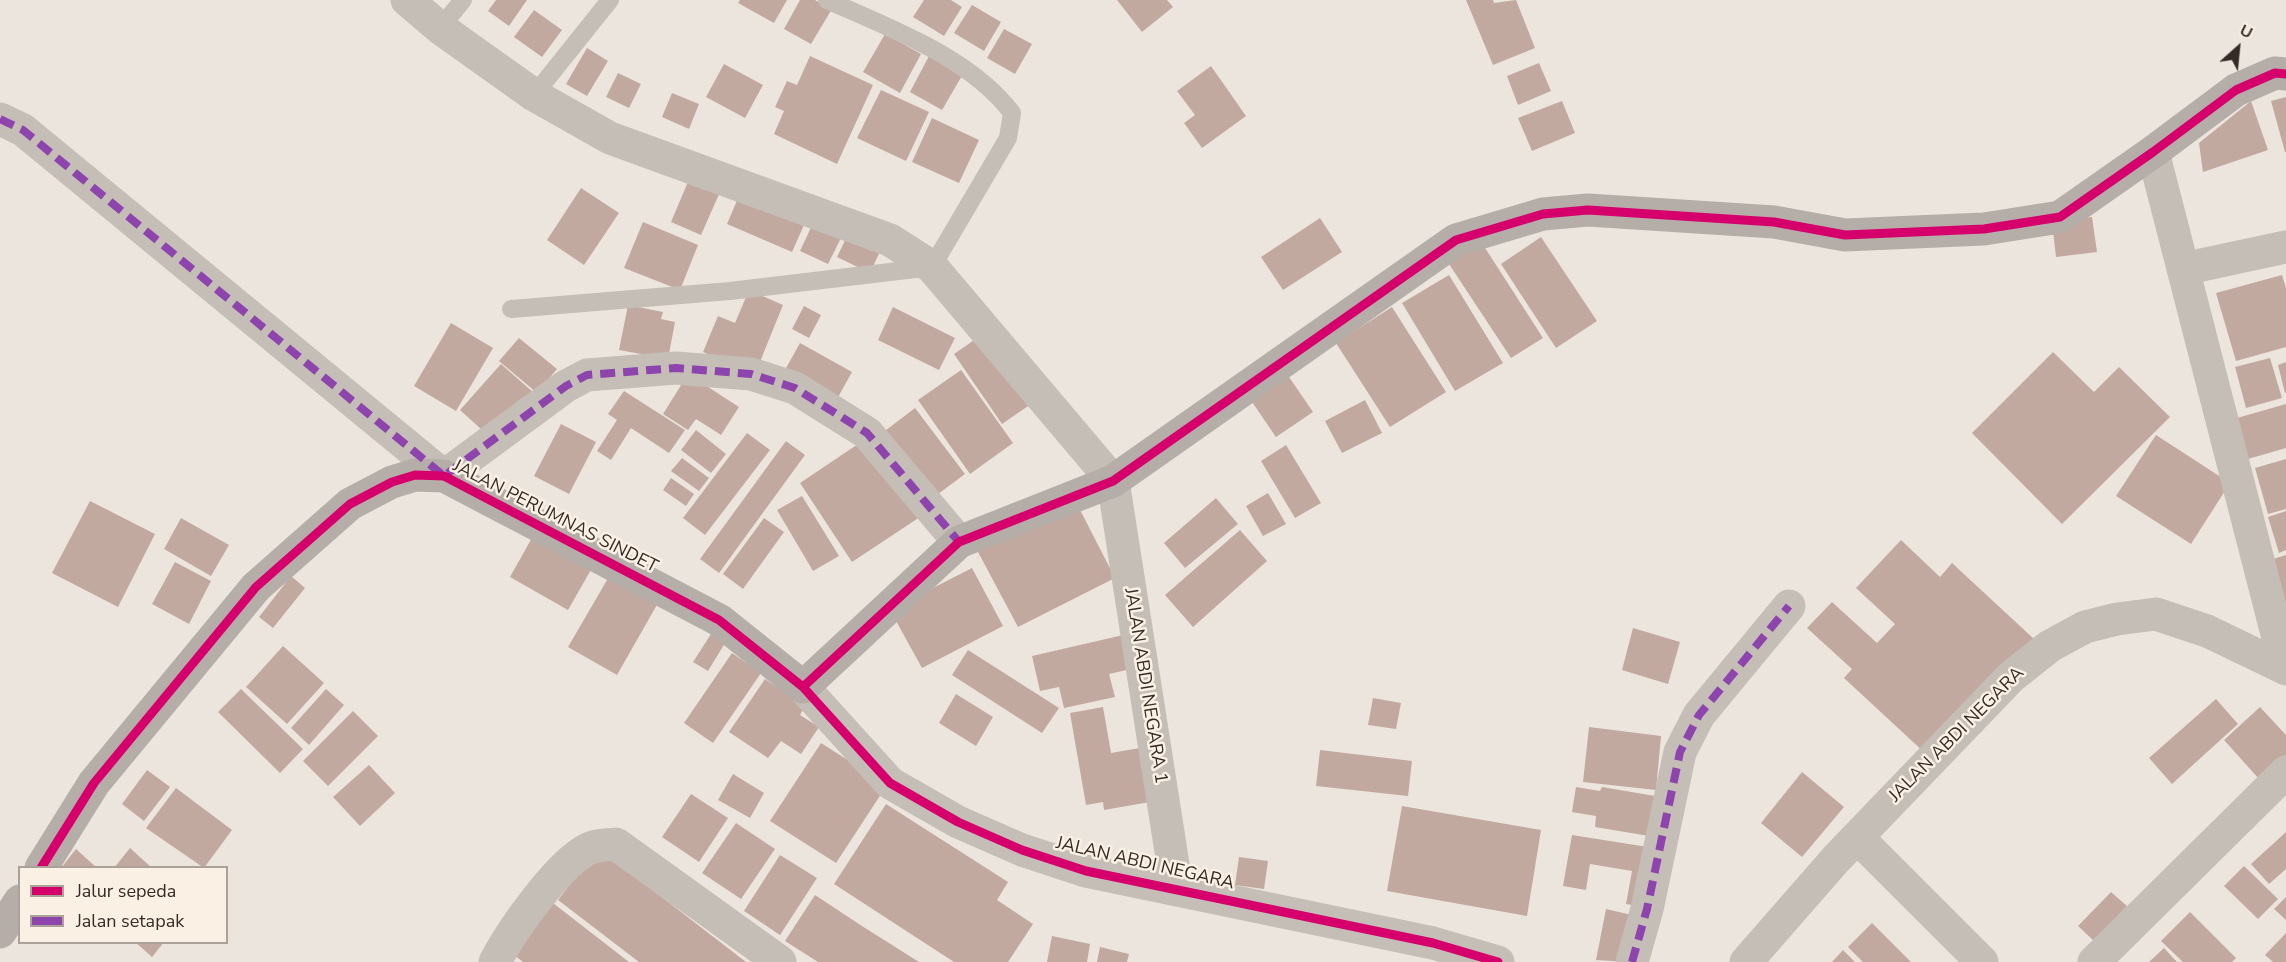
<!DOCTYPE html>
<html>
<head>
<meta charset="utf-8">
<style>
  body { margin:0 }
  #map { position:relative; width:2286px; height:962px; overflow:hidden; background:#ece5de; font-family:"Nunito Sans",sans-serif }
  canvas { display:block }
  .legend { position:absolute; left:18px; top:866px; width:210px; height:78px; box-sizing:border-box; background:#faf0e4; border:2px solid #aba198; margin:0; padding:8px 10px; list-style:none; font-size:18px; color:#352b26 }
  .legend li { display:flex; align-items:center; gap:12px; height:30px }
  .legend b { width:30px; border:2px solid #aba198 }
  .north { position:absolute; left:2208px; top:18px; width:60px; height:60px; -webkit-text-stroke:4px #faf0e4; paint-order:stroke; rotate:27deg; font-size:16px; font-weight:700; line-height:24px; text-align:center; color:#352b26 }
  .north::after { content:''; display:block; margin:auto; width:21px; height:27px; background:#352b26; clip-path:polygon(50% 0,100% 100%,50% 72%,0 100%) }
</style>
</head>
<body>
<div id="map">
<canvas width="2286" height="962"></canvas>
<ul class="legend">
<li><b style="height:8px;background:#d6006c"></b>Jalur sepeda</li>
<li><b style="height:8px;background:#8e44ad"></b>Jalan setapak</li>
</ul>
<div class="north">U</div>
</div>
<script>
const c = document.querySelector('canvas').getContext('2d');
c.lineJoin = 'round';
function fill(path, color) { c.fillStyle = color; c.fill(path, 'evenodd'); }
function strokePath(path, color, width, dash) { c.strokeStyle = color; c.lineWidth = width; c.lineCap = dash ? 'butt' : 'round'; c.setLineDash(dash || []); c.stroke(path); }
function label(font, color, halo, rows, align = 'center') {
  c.font = font + ' "Nunito Sans",sans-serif'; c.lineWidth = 5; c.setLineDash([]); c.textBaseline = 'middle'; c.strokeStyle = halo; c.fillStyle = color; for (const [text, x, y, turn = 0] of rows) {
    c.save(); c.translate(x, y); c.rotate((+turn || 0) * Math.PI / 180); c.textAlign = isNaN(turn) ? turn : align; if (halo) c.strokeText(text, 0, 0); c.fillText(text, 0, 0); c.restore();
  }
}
fill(new Path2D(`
  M496,0H527L509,26L488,11Z
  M740,0H787L774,23L738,3Z
  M800,0H815L832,9L811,44L784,29Z
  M924,0H951L962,7L944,36L913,17Z
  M1117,0H1167L1173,7L1142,32Z
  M1466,0H1493L1494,3L1516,0L1535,48L1493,65Z
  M972,5L1001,22L984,51L954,33Z
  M534,10L562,30L542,57L514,37Z
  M1004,29L1032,44L1015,74L987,58Z
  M885,34L921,54L900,93L863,72Z
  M587,48L608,61L587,96L566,84Z
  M810,56L873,85L837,164L774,134L784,111L775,107L787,81L797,85Z
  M929,56L963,74L942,110L910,92Z
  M1539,63L1551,91L1518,105L1507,76Z
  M724,64L763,85L745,118L706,97Z
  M1211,66L1246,116L1202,148L1184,123L1195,115L1177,91Z
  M618,73L641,84L629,108L606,97Z
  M881,90L929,112L906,161L857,138Z
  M672,93L699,104L689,129L662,117Z
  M2286,97V152H2285L2271,101Z
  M1562,101L1575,133L1532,151L1518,118Z
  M2251,101L2268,150L2203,172L2199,143Z
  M932,118L979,140L959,183L912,162Z
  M693,170L724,183L701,235L671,222Z
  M581,188L619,213L584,265L547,240Z
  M739,196L804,225L792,252L727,224Z
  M2092,217L2097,252L2056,257L2052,222Z
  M1320,218L1342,252L1283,290L1261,257Z
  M814,221L843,234L828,264L800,251Z
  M643,222L698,245L680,290L624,268Z
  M849,232L882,247L870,273L837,257Z
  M1541,237L1597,321L1556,348L1501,264Z
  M1480,240L1543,338L1511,358L1447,261Z
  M1449,275L1503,363L1455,391L1402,303Z
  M2282,275L2286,288V347L2236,361L2216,293Z
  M749,290L783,305L755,374L703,352L718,316L735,323Z
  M628,305L663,312L661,319L675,322L668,359L619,350Z
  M804,306L821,315L809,338L792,329Z
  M893,307L955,338L939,370L878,340Z
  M1392,307L1446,392L1390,427L1336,343Z
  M451,323L493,348L456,411L414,386Z
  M983,334L1031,404L1002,424L954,354Z
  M519,338L557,369L537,393L499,361Z
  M800,343L852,372L832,408L780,379Z
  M2053,352L2094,392L2119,367L2170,417L2062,524L1972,433Z
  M2270,358L2282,398L2246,408L2235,367Z
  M2286,362V393H2285L2278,365Z
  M501,364L534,393L492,439L460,410Z
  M961,370L1013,443L970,474L918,400Z
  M688,374L739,407L721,435L696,419L688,430L663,414Z
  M1287,374L1313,412L1276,437L1250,399Z
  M624,391L685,430L669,453L631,428L611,460L597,451L617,420L608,414Z
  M1365,400L1382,433L1342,453L1325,421Z
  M2286,404V448L2248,459L2237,418Z
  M915,408L965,474L926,503L877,437Z
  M561,424L596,442L569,494L534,476Z
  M696,430L726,454L711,473L681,450Z
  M747,433L770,450L705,535L683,518Z
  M2156,435L2230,483L2191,544L2116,496Z
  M867,438L920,517L852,562L800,483Z
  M786,441L805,455L719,573L700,559Z
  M1286,445L1321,503L1295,518L1261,461Z
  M682,458L709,478L699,491L671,471Z
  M2286,459V509L2268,514L2255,468Z
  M671,478L694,494L686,506L663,490Z
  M1268,493L1286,524L1263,536L1246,506Z
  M802,496L839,556L813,571L777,510Z
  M1216,498L1238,524L1185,568L1164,543Z
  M90,501L155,534L118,607L52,573Z
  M1076,502L1115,578L1018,627L978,552Z
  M2286,511V550L2279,553L2268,517Z
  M181,518L229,545L211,576L164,549Z
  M764,518L784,532L743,589L723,574Z
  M1240,530L1267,561L1193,627L1165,595Z
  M533,536L592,568L568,610L510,577Z
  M1901,540L1940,577L1952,563L2034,639L1926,754L1844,678L1852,669L1807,628L1832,602L1877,643L1895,624L1856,588Z
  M2286,555V609L2270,560Z
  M175,562L211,581L189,624L152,604Z
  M614,568L662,596L617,675L568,647Z
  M972,568L1003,626L922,668L890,610Z
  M291,576L305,588L273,628L259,617Z
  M1633,628L1680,642L1668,684L1622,670Z
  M1132,633L1140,667L1109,674L1115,697L1064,708L1059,687L1040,691L1032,656Z
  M711,634L725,643L708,671L693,662Z
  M283,646L324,683L287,724L246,687Z
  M968,650L1059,708L1042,733L952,675Z
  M732,653L761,673L713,743L684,723Z
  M765,679L805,706L800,715L819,727L801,754L781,741L768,758L729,732Z
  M241,689L303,749L280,773L218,712Z
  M326,689L344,705L309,745L291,728Z
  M956,694L993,717L976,746L939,723Z
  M1373,698L1401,703L1396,729L1368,725Z
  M2216,699L2238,724L2172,784L2149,758Z
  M1103,707L1111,753L1151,746L1161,800L1104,810L1103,802L1086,805L1070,713Z
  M2260,707L2286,735V755L2259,779L2224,740Z
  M353,711L378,736L328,786L303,761Z
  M1589,727L1661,736L1656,790L1583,782Z
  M821,743L887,785L836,863L770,821Z
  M1320,750L1412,761L1408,796L1316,786Z
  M369,765L395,793L360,826L333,797Z
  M147,770L170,787L144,821L122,804Z
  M1802,772L1844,807L1802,857L1761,823Z
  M733,774L764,793L750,818L718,800Z
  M1576,787L1600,791L1602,787L1655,796L1649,836L1595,827L1596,816L1572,812Z
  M176,788L232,830L204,868L146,828Z
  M691,794L728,818L699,862L662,837Z
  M886,804L1008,882L997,900L1033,924L1008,962H954L834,884Z
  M1402,806L1541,830L1527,916L1387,891Z
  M736,823L775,849L741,899L702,873Z
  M2286,832V869L2269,884L2251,864Z
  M1572,835L1654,848L1644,907L1626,904L1632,871L1590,864L1586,890L1563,886Z
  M130,848L152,868H114Z
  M598,848L685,915L746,962H639L558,900Z
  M76,849L97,868H61Z
  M780,855L817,878L780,935L744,911Z
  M1239,857L1268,861L1264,889L1235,885Z
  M2244,866L2278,899L2258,919L2224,886Z
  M2111,892L2127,906L2094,941L2078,926Z
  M815,895L862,926L919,962H818L785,941Z
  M2286,897V920L2274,909Z
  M553,903L629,962H523L513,954Z
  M1606,909L1636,916L1628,962L1596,960Z
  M2190,912L2236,958L2232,962H2183L2161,941Z
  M1872,923L1911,962H1863L1848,947Z
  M2286,933V962H2273L2265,955Z
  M1052,936L1090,944L1087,962H1047Z
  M135,942H164L152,957Z
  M1100,947L1129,954L1127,962H1097Z
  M2164,948L2177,962H2149Z
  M1843,950L1855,962H1832Z`), '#c1a99f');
strokePath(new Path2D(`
  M440,28L463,0
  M534,95L610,0
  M511,309L730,291L932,267L1008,138L1012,113C970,57 889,28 827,0`), '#c5beb7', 18);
strokePath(new Path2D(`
  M407,0L440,28L534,95L610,138L890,240L932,267L1113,481L1177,890
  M0,119L23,130L444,476L566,386L587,375L676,368L751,374L795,388L867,433L959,542
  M2153,152L2286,669
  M2183,269L2286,247
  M803,687L890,783L958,822L1022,850L1086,871L1433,943L1498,962
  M1857,837L1982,962
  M495,962C510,933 562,857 593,847C600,845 609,845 616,844L780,962
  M1632,962L1647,909L1680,752L1699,715L1789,606
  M1746,962L1836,859L2011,677L2050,646L2085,627L2117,619L2156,614L2207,631L2286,669
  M2094,962L2286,772`), '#c5beb7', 33);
strokePath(new Path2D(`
  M41,868L94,783L256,587L350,504L392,482L415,475L444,476L719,620L803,687L959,542L1113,481L1456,240L1543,214L1588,210L1774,222L1845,235L1984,229L2060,217L2153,152L2236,90L2275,73L2286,74
  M0,932L20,901`), '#b5aea8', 33);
strokePath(new Path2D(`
  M0,119L23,130L444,476L566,386L587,375L676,368L751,374L795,388L867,433L959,542
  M1632,962L1647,909L1680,752L1699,715L1789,606`), '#8e44ad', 8, [15, 8]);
strokePath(new Path2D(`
  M803,687L959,542L1113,481L1456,240L1543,214L1588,210L1774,222L1845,235L1984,229L2060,217L2153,152L2236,90L2275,73L2286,74
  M41,868L94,783L256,587L350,504L392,482L415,475L444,476L719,620L803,687L890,783L958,822L1022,850L1086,871L1433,943L1498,962`), '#d6006c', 9);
label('18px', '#352b26', '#faf0e4', [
  ["JALAN PERUMNAS SINDET",555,517,27],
  ["JALAN ABDI NEGARA 1",1145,686,81],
  ["JALAN ABDI NEGARA",1957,735,-45],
  ["JALAN ABDI NEGARA",1145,864,13]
]);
</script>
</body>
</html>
